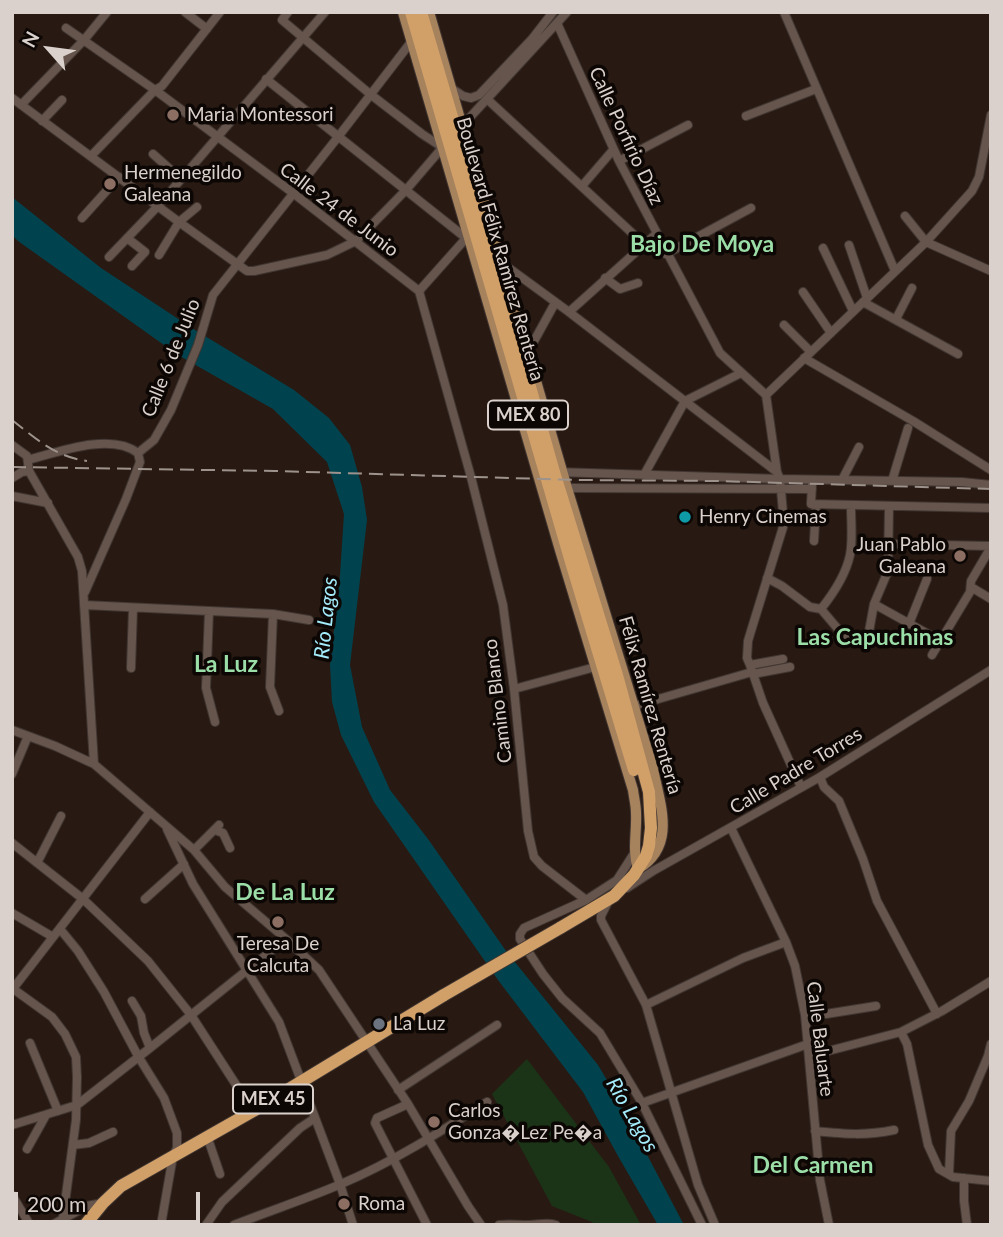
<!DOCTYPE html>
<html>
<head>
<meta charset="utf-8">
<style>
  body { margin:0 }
  #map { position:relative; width:1003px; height:1237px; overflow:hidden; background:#281a13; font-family:Lato,sans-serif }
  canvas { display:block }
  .frame { position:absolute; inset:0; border:14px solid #dbd1cc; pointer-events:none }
  .north { position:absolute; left:14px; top:14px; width:70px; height:70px; -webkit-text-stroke:5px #0c0704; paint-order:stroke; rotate:298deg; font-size:19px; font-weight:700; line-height:28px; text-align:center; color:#dbd1cc }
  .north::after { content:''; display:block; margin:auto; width:24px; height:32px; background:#dbd1cc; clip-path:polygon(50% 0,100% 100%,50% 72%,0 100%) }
  .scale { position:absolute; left:14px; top:1192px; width:186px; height:32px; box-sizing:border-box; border:4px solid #dbd1cc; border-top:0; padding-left:9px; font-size:21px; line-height:24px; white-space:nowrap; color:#dbd1cc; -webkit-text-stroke:5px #0c0704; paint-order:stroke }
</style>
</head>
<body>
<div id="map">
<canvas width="1003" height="1237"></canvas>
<div class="frame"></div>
<div class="north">N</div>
<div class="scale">200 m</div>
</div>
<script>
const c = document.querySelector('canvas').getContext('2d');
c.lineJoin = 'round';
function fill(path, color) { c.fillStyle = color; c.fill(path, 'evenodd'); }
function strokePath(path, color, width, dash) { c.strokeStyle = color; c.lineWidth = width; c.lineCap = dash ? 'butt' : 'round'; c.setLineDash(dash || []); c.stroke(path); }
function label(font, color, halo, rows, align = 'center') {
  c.font = font + ' Lato,sans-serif'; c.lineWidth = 7; c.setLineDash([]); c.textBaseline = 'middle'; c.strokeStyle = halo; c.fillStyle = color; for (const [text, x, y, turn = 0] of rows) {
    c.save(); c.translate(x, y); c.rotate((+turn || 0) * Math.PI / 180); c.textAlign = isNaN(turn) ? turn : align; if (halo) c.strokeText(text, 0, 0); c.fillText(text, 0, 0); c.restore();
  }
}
fill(new Path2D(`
  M527,1059L609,1167L641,1225H594L592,1222L552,1206L492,1094Z`), '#1b3417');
fill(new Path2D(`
  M12,197L101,268L195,330L294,390L329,418L350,445L362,487L367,520L350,665L362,727L390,790L428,839L506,951L598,1065L614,1092L684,1225H658L618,1156L583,1092L498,980L374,802L341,735L332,702L330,665L340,575L344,514L327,462L273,409L178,355L18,241L12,235Z`), '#00434e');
const minor = new Path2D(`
  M185,12L207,29
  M288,12L282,20L370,94L422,134L442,147
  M784,12L895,271
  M557,23L619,161L720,353L766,395L777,472L780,479L784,524L751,631L748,641L747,658L750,665L763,703L801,787
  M66,28L155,90L293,193L419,291L471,477L503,605L514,689L528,831L534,857L542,866L586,900
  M266,79L466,238
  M451,88L463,96L471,98L479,95L532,39L553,12
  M12,98L179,222L247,271H254L327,255L356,241L406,190L442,148
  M487,99L645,245
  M21,105L84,40L107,12
  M746,116L816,89
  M42,121L62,100
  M461,127L567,12
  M153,154L181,179
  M91,156L155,90L162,86L220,12
  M619,161L688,125
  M582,186L613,150
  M905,216L926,242L991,271
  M82,218L119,177
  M127,238L145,252L132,266
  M849,245L867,298
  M823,248L853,311
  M666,254L751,208
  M159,255L179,222L197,207
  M109,257L158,206L325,12
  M502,263L569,312L777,472
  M605,278L620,289L638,283
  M419,291L468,236
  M803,292L831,333
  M863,302L958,354
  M569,312L656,234
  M896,319L912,288
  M784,325L810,351
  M528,352L555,303
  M804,358L913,421L991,470
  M766,395L926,242L972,191L979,177L991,115
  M12,445L27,456L29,471L78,557L82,571L94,764
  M138,453L154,440L171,410L198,345L213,295L338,137L411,42
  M28,460C58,452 111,432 138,453
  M557,472L780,479L962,482L991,485
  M644,475L685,401L741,373
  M12,478L22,472L29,471
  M842,480L859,447
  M892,481L908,428
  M812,484L811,504L991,508
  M567,488L812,489
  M12,496L48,503
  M814,541L816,505
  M889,544L991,546
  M767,578L782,586L810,607L821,609C833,594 846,574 850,555C853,540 851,522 851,506
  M971,587L991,599
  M85,592L126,499L140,462L138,453
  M874,604L939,640
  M84,605L273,614L309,620
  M821,609L843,635L852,641L868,637L874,604L888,571L889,506
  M209,612L206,688L215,722
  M273,614L270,687L279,711
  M909,624L927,579
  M932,655L970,592L971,581L991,547
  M750,665L783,659
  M131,668L133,608
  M753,674L790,667
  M514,689L599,666
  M634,706L752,672
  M12,730L55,746L94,764L194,850L225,887L286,939L319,970L408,1104L468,1206L481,1225
  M12,774L28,736
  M820,777L824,787L839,801L863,859L877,901L937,1014
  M731,828L786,942L795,966L805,1015L820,1180L829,1225
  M167,829L193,884L279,1022L340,1184L353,1225
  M215,830L223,833L230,848
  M12,843L83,899L148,961L191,1015L253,1111
  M194,850L219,825
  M633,855L617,880L586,900L524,928L520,934V939L543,974L562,998L600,1033L642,1103L702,1225
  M37,863L61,816
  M627,888L653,871L820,777L991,670
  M145,899L184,864
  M608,902L601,916V920L646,1005L698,1185L715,1225
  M12,913L53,937
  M60,929L78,951L104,992L138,1056L164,1098L177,1133V1148L173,1156L161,1225
  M12,988L52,1017L65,1034L76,1057L77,1077L76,1120L62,1225
  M12,990L150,812
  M132,1001L141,1016L144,1033L150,1048
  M646,1005L743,958L786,942
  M805,1015L826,1014L876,1006
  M901,1032L907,1044L928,1145L939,1169L953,1177L991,1181
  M30,1043L58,1111
  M809,1056L901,1032L942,1011L991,981
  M398,1090L497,1025
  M642,1103L808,1044
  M408,1104L377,1118L375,1123L427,1225
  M12,1125L77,1105L150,1048L286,939
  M815,1131C845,1134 865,1136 894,1130
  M207,1136L220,1174
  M73,1145L89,1143L113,1132
  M27,1149L46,1115
  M949,1174L951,1131L969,1101L988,1056L991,1044
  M964,1178V1201L967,1225
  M12,1195L30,1225
  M52,1225L87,1206L103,1203
  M206,1225L222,1202L300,1128L315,1118
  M234,1225C269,1211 306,1199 341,1184C393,1162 440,1132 487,1102
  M499,1225C508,1224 518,1225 528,1225C538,1225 546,1222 556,1225`);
const major = new Path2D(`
  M403,12L560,550L633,790C634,798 636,805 636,813C637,832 632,850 638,869C677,845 660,805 653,769L567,488L429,12`);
const highway = new Path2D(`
  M411,12L571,562L634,770
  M421,12L495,262L554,472L617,675L649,792L651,828L649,846L646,856L634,875L614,896L560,928
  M85,1225L103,1203L121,1186L253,1111L444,995`);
strokePath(minor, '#413632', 10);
strokePath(major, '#413632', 12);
strokePath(highway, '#413632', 14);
strokePath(minor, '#65554c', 8);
strokePath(major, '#a6825d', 10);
strokePath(highway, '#d1a069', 12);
strokePath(new Path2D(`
  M12,420C36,439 56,457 87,461
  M12,467L274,471L579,480L717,481L991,489`), '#9d928c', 2, [14, 7]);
const highwayBridge = new Path2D(`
  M444,995L560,928`);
strokePath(highwayBridge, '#413632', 14, []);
strokePath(highwayBridge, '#d1a069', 12);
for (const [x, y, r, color] of [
  [173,115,7,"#8d6e63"],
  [110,184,7,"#8d6e63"],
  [685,517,7,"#0f9aa8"],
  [960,556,7,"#8d6e63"],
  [278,922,7,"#8d6e63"],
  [379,1024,7,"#6b7280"],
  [434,1122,7,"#8d6e63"],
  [344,1204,7,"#8d6e63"]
]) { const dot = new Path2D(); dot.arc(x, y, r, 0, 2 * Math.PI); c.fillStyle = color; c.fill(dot); strokePath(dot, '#0c0704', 2.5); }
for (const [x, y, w] of [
  [528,415,80],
  [273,1099,80]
]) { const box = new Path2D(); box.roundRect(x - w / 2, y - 14.5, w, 29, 5); c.fillStyle = '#0c0704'; c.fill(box); strokePath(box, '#dbd1cc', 2); }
label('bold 18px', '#dbd1cc', null, [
  ["MEX 80",528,415],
  ["MEX 45",273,1099]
]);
label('19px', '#dbd1cc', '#0c0704', [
  ["Maria Montessori",187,115],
  ["Hermenegildo",124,173],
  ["Galeana",124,195],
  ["Henry Cinemas",699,517],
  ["Juan Pablo",946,545,"right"],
  ["Galeana",946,567,"right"],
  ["Teresa De",278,944,"center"],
  ["Calcuta",278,966,"center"],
  ["La Luz",393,1024],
  ["Carlos",448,1111],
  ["Gonza�Lez Pe�a",448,1133],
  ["Roma",358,1204]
], 'left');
label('19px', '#dbd1cc', '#0c0704', [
  ["Calle Porfirio Díaz",626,136,65],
  ["Calle 24 de Junio",339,210,37],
  ["Boulevard Félix Ramírez Rentería",500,249,74],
  ["Calle 6 de Julio",171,358,-68],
  ["Camino Blanco",498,701,-97],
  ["Félix Ramírez Rentería",650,705,74],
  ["Calle Padre Torres",796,771,-31],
  ["Calle Baluarte",820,1039,83]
]);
label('italic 21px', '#a4ecfb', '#0c0704', [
  ["Río Lagos",326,618,-84],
  ["Río Lagos",632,1115,60]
]);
label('bold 23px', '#9cdea8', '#0c0704', [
  ["Bajo De Moya",702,245],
  ["Las Capuchinas",875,638],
  ["La Luz",226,665],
  ["De La Luz",285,893],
  ["Del Carmen",813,1166]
]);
</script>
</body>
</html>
